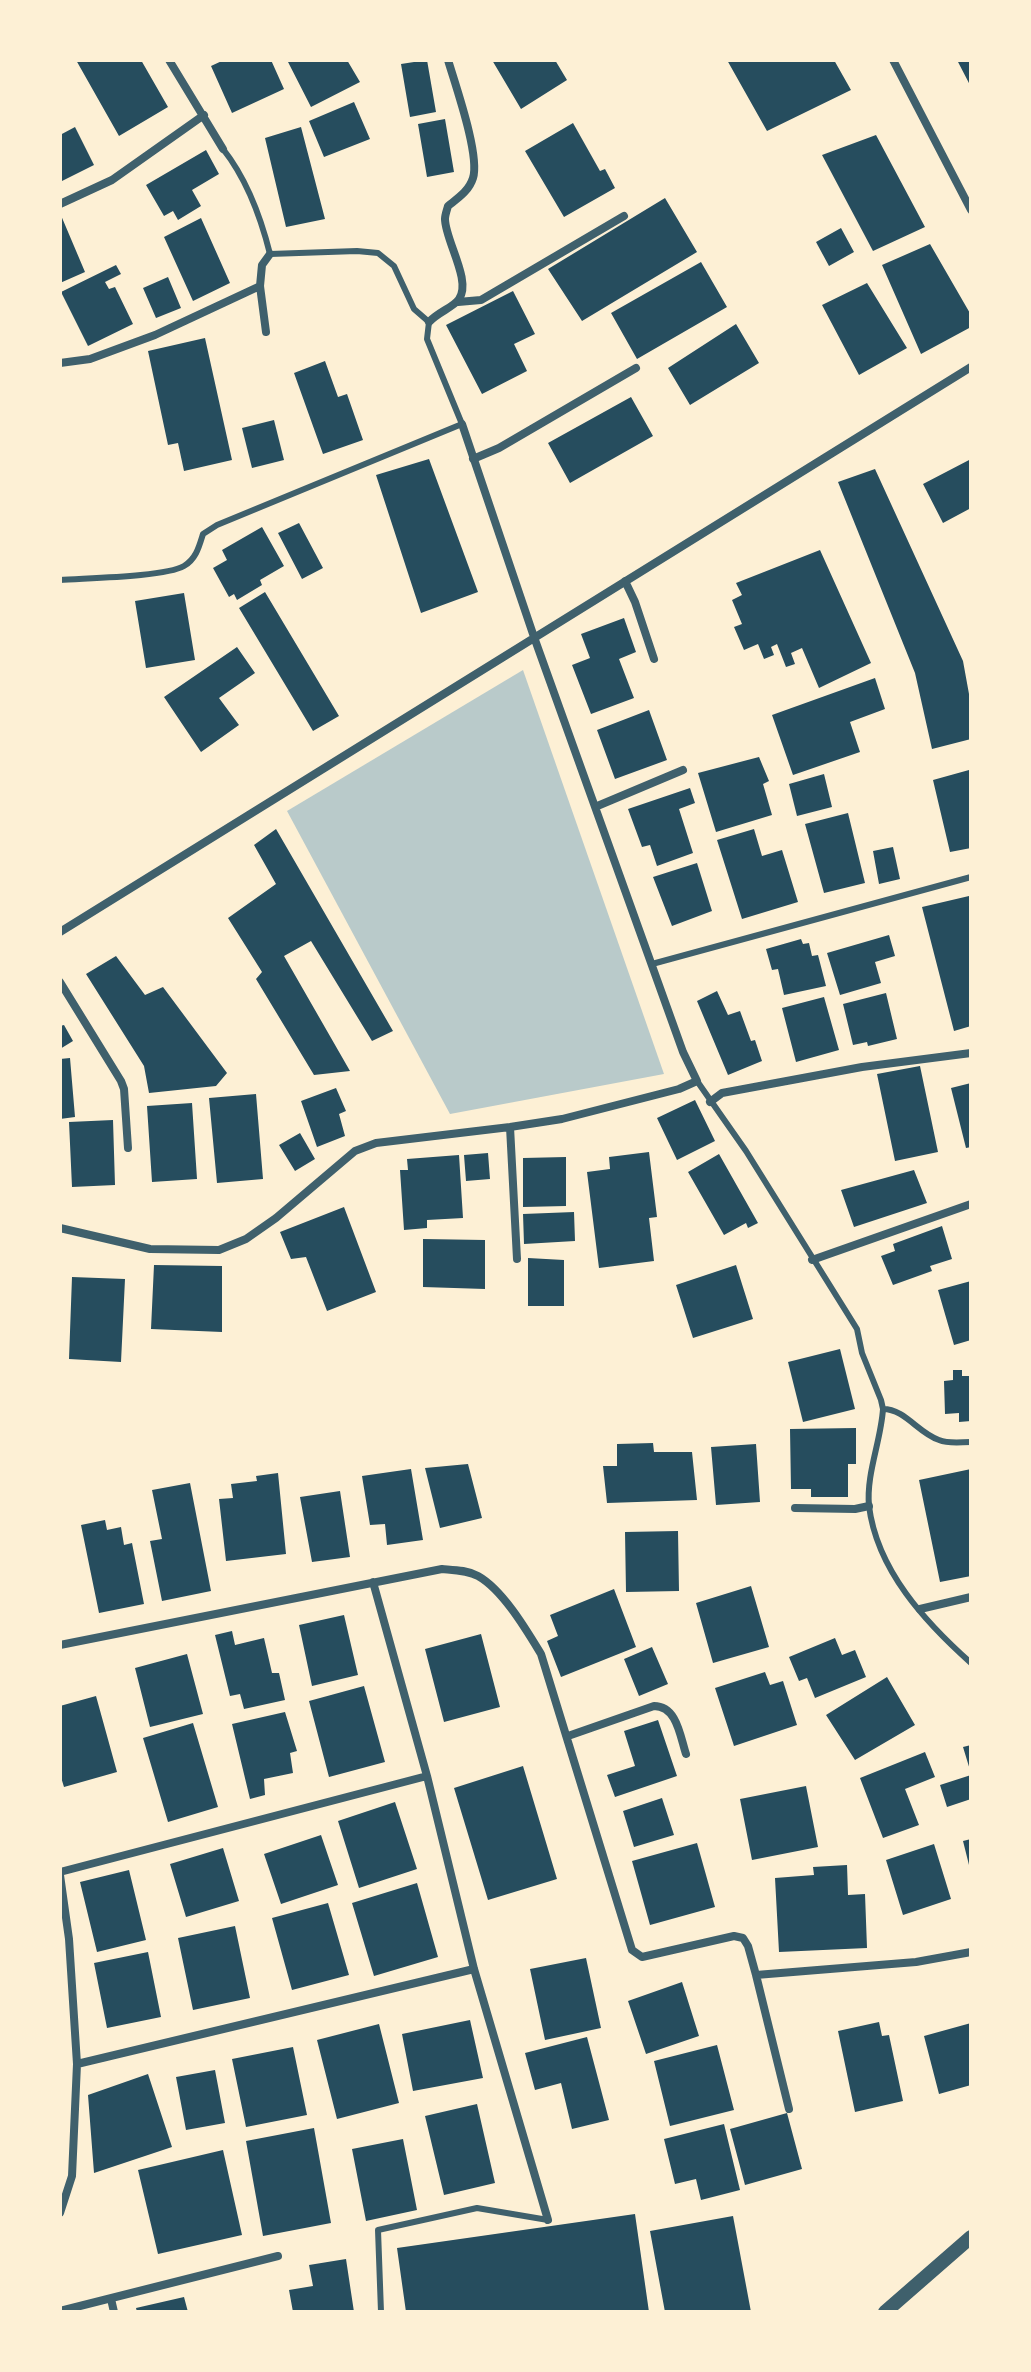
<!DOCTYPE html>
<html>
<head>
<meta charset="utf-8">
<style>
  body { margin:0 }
  #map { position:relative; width:1031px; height:2372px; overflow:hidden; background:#fdf0d5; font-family:Rubik,sans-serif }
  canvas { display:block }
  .frame { position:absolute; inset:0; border:62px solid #fdf0d5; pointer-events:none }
</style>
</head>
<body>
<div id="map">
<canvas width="1031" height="2372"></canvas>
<div class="frame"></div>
</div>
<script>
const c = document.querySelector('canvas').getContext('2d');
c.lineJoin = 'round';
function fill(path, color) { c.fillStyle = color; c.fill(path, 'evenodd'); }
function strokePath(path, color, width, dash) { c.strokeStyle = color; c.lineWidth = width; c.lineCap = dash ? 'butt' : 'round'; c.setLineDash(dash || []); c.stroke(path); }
fill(new Path2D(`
  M523,670L664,1074L450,1114L287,811Z`), '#b9caca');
fill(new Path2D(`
  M76,60H141L168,107L119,136Z
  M224,60H271L284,89L232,113L211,66Z
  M287,60H347L360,82L311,107Z
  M427,60L436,112L410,117L401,64Z
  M492,60H555L567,80L521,109Z
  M727,60H834L851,90L767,131Z
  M957,60H971V87Z
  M354,102L370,139L324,157L309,121Z
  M445,119L454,172L427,177L418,124Z
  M573,123L600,171L605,169L615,188L564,217L525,151Z
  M75,127L94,165L60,182V135Z
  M301,127L325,219L286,227L265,138Z
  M876,135L925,227L873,251L822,155Z
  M206,150L219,174L192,190L201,206L178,220L173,211L164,216L146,185Z
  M665,198L697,252L582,321L548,269Z
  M60,213L85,272L60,283Z
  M201,218L230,283L193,301L164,237Z
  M841,228L854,252L829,266L816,242Z
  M930,244L971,315V327L921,354L882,265Z
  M701,262L727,307L637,359L611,313Z
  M116,265L121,274L105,282L109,289L115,287L133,324L88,346L61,292Z
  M168,277L181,308L156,318L143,288Z
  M867,283L907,348L859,375L822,305Z
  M513,291L535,334L514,344L527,371L482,394L446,325Z
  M736,324L759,363L690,405L668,368Z
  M205,338L232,460L184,471L178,443L168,445L148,351Z
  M325,361L338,397L347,394L363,440L323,454L294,373Z
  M631,397L653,436L570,483L548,443Z
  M274,420L284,460L252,468L242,428Z
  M429,459L478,592L421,613L376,475Z
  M971,459V508L943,523L923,484Z
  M875,469L963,661L971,705V739L932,749L915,673L838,482Z
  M299,523L323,568L302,579L278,533Z
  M262,527L284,566L260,580L262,585L237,600L234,594L229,597L213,568L227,560L222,550Z
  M820,550L871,663L819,688L802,648L791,653L795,664L786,667L777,644L771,647L774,655L764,659L758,644L744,650L734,627L742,624L732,600L742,595L736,583Z
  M265,592L339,716L313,731L239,608Z
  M184,593L195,660L146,668L135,601Z
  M624,618L636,652L619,659L634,698L591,714L572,665L590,658L581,634Z
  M237,647L255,673L219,698L239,725L201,752L164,697Z
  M875,678L885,709L850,722L860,752L793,775L772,715Z
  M649,710L667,760L615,779L597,730Z
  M759,757L769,781L763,784L772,815L716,832L698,773Z
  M969,770L971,781V848L950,852L933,780Z
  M824,774L832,807L797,816L789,784Z
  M690,788L695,803L679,809L693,853L657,866L650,845L642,847L628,809Z
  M848,813L865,883L824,893L805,824Z
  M276,829L393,1031L372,1041L311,941L284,956L350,1071L314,1075L256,979L262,972L228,918L276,884L254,845Z
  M754,829L762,856L782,850L798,902L742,919L717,840Z
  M893,847L900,879L879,884L873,851Z
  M697,863L712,911L672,926L653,877Z
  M969,896L971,905V1026L954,1031L922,907Z
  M889,935L895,956L875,962L881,983L840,995L827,953Z
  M801,939L803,944L809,943L812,956L818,955L826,986L784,995L778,969L772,970L766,949Z
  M116,956L145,995L163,987L227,1073L216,1086L149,1093L144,1066L86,974Z
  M717,991L728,1015L740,1011L751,1041L755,1040L762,1061L728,1075L697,1001Z
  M886,993L897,1039L868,1046L867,1042L853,1045L843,1004Z
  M824,997L839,1050L796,1062L782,1008Z
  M64,1025L73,1041L60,1049V1026Z
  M70,1058L75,1117L60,1119V1059Z
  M920,1066L938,1152L895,1161L877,1074Z
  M971,1083V1147L966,1148L951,1088Z
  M336,1088L346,1111L339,1114L345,1136L317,1147L301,1101Z
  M256,1094L263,1179L217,1183L209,1098Z
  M695,1100L715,1141L677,1160L657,1118Z
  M192,1103L197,1179L152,1182L147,1106Z
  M113,1120L115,1185L72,1187L69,1122Z
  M300,1133L315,1159L295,1171L279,1145Z
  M649,1152L657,1217L649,1218L654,1261L599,1268L587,1172L610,1169L609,1157Z
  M488,1153L490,1179L466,1181L464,1155Z
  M719,1154L758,1223L748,1228L746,1223L724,1235L688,1172Z
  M459,1155L463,1218L427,1220V1228L404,1230L400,1170H408L407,1159Z
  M566,1157V1206L523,1207V1158Z
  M914,1170L927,1203L854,1227L841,1190Z
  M344,1207L376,1292L327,1311L306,1257L291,1259L280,1232Z
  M574,1212L575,1241L524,1244L523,1214Z
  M942,1226L952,1259L930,1266L932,1271L893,1285L881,1256L895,1251L893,1244Z
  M423,1239L485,1240V1289L423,1287Z
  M528,1258L564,1260V1306H528Z
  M154,1265L222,1266V1332L151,1329Z
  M736,1265L753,1319L693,1338L676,1285Z
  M72,1277L125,1279L121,1362L69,1359Z
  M971,1281V1340L954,1345L938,1290Z
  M840,1349L855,1409L803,1422L788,1362Z
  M953,1370H962V1376H971V1421L959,1422V1413L945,1414L944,1381L953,1380Z
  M856,1428V1464H848V1497H811V1489H791L790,1429Z
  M653,1443L654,1452H692L697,1500L607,1503L603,1466H617V1444Z
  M756,1444L760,1502L716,1505L711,1447Z
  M468,1464L482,1518L440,1528L425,1468Z
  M411,1469L423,1540L387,1545L385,1524L370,1525L362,1476Z
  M971,1469V1576L940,1582L919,1480Z
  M278,1473L286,1554L226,1561L219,1499L233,1498L231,1484L257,1481L256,1476Z
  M190,1483L211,1591L162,1601L150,1541L162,1539L152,1490Z
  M340,1491L350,1557L312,1562L300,1497Z
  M105,1520L107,1530L121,1527L124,1545L132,1543L144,1604L99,1613L81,1525Z
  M678,1531L679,1591L626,1592L625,1532Z
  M751,1586L769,1647L713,1663L696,1603Z
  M614,1589L636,1647L561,1677L547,1641L558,1636L550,1615Z
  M344,1615L358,1675L312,1686L299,1625Z
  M232,1631L235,1645L264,1638L272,1673H279L285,1700L244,1709L240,1694L230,1696L215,1635Z
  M481,1634L500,1707L444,1722L425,1649Z
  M835,1638L842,1655L855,1650L866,1677L815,1698L807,1678L799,1681L789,1657Z
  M652,1647L668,1684L639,1696L624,1659Z
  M187,1654L203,1714L150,1727L135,1668Z
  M765,1672L770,1685L783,1681L797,1725L734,1746L715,1688Z
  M887,1677L915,1725L855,1760L826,1715Z
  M364,1686L385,1762L329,1777L309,1701Z
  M96,1696L117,1772L64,1787L60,1774V1706Z
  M285,1712L297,1751L290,1753L293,1773L264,1779L265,1795L250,1799L232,1724Z
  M658,1720L677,1776L615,1797L607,1775L635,1766L624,1731Z
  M193,1723L218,1807L168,1822L143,1738Z
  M971,1745V1769L970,1770L963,1747Z
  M925,1752L935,1777L905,1789L919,1825L883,1838L860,1778Z
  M523,1766L557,1879L488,1900L454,1788Z
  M971,1775V1799L947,1807L940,1785Z
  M806,1786L818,1847L752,1860L740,1799Z
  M662,1798L674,1835L634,1847L623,1811Z
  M395,1802L417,1869L359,1888L338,1821Z
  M321,1835L338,1885L281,1904L264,1854Z
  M971,1839V1869H970L963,1841Z
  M697,1843L715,1907L650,1925L632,1861Z
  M934,1844L951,1899L903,1915L886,1860Z
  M223,1848L239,1901L186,1917L170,1864Z
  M847,1865L848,1895L865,1894L867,1948L779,1952L775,1878L814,1875L813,1867Z
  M129,1870L146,1940L97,1952L80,1882Z
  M417,1883L438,1957L374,1976L352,1903Z
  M328,1903L349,1975L292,1990L272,1918Z
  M235,1926L250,1998L193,2010L178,1938Z
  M148,1952L161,2017L107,2028L94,1963Z
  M586,1958L601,2028L545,2040L530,1969Z
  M682,1982L699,2036L646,2054L628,2001Z
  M470,2020L483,2078L413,2091L402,2034Z
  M879,2022L882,2036L889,2035L903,2101L855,2112L838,2031Z
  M971,2023V2085L939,2094L924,2036Z
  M379,2024L399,2103L337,2119L317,2040Z
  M587,2037L609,2120L572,2129L561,2083L535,2090L525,2053Z
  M717,2045L734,2110L670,2126L654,2061Z
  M293,2047L307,2115L246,2127L232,2059Z
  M215,2070L225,2123L186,2130L176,2077Z
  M148,2074L172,2147L94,2173L88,2095Z
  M477,2104L495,2183L444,2195L425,2116Z
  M787,2113L802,2169L745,2185L730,2129Z
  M724,2124L740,2190L701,2200L696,2179L675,2184L664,2139Z
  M314,2128L331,2223L263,2236L246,2141Z
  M403,2139L417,2210L366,2221L352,2149Z
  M223,2150L242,2235L158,2254L138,2170Z
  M635,2214L649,2312H406L397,2248Z
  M733,2216L751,2312H665L650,2231Z
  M346,2259L354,2312H293L289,2290L313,2286L309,2265Z
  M184,2297L188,2312H137L136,2308Z`), '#264d5e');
strokePath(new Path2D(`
  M60,580C86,578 165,577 184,566C196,559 199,547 203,534L217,525L462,424L427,339L429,322L414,309L394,266L378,253L357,251L270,254C261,218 246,178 223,149
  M652,964L971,877
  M697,1081L746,1151L857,1329L862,1353L881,1400L883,1409C881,1441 866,1474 869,1506C877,1570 925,1622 971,1663
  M883,1409C905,1409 918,1433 939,1440C949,1444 960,1442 971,1442
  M381,2312L378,2230L477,2208L548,2220`), '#3f606c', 6);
strokePath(new Path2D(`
  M169,60L223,149
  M893,60L971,210
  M60,204L112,180L204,115
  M458,302L481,300L624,216
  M429,322C438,312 454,307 459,299C472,281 445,240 445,219C445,215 447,210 448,206C458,198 469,191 473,178C480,155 456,87 448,60
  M266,332L260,286L262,265L270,254
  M60,363L90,359L155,335L260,286
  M473,459L499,448L636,368
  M625,581L635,602L654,659
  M595,807L683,770
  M60,932L971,367
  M60,982L121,1081L124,1089L128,1148
  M710,1102L722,1093L862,1067L971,1053
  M510,1127L517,1259
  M60,1228L150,1249L219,1250L246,1239L276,1218L355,1151L376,1143L510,1127L562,1119L679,1089L697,1081L683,1052L534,637L462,424
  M812,1260L971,1204
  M795,1508L855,1509L869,1506
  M373,1582L427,1776L474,1969L548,2220
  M920,1609L971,1597
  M60,1645L442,1569C454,1570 467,1570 478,1576C503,1590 527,1631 541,1654L632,1950L642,1957L734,1936L743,1938L748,1946L756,1975L789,2109
  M568,1736L654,1706C677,1706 680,1736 686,1754
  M60,1872L427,1776
  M60,1875L69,1939L77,2064L72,2176L60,2213
  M756,1975L916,1962L971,1952
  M77,2064L474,1969
  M111,2299L114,2312
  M60,2311L278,2256`), '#3f606c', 8);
strokePath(new Path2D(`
  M885,2312L971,2237`), '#3f606c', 14);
</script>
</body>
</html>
